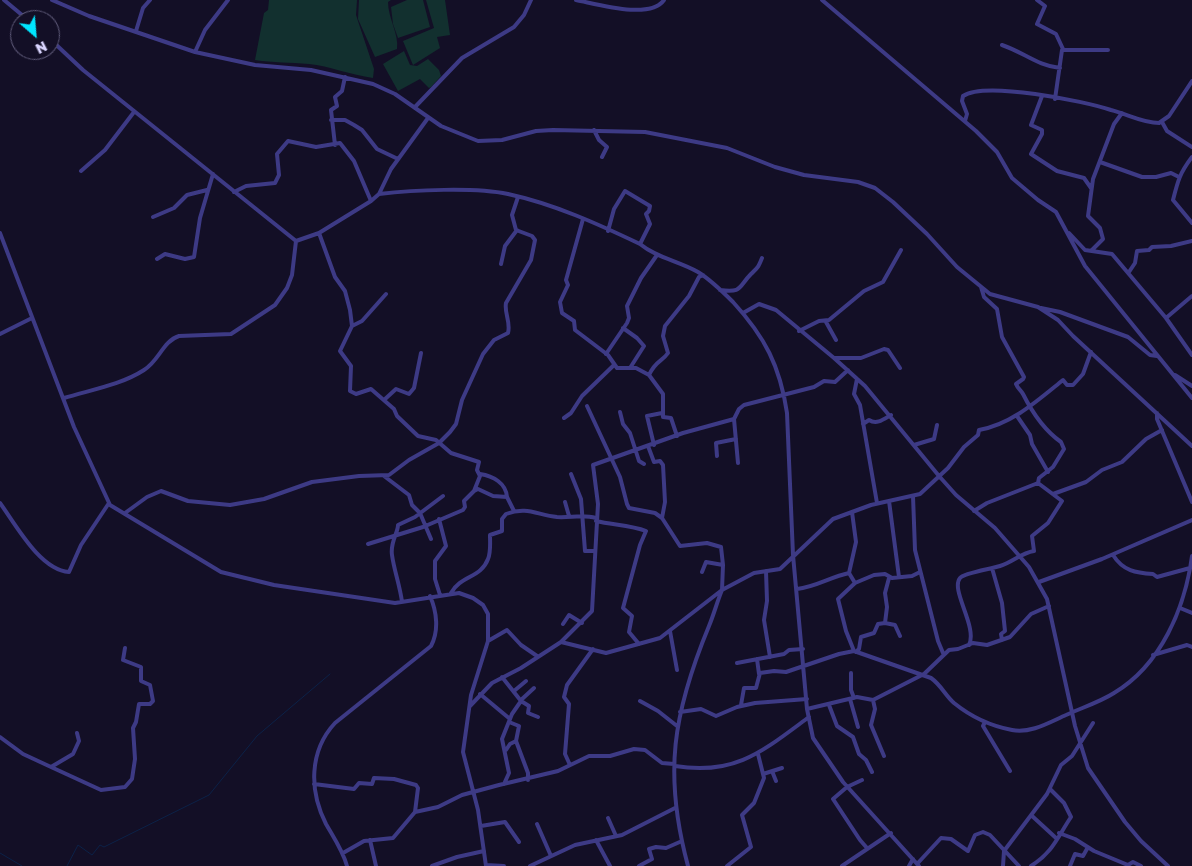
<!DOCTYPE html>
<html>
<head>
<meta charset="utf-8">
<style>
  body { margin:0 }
  #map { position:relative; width:1192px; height:866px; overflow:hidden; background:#130f26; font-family:"Golos Text",sans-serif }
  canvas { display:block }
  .north { position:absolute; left:10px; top:10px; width:50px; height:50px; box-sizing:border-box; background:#130f26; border:1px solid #625e7d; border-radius:50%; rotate:153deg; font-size:14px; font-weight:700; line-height:20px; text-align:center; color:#d9d4ff }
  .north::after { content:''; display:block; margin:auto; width:18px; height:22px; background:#00e5ff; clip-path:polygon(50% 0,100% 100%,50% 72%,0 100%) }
</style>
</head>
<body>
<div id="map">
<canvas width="1192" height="866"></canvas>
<div class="north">N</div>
</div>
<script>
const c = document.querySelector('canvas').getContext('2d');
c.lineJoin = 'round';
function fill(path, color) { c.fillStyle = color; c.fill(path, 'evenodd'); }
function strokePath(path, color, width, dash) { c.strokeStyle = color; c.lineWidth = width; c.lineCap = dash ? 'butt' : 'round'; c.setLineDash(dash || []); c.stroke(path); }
fill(new Path2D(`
  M269,0H357L356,15L374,69L373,78C351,75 329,66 309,64C290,62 273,63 255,60L264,13L268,10Z
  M359,0H391L388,2C388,18 399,34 397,49L375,57L358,19Z
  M407,0H423L430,27L398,38L393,24L391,7Z
  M426,0H445L450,35L437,37L440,48L413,65L403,41L434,28Z
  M404,51L410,65L417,66L428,59L439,70L441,76L431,87L429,88L420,79L398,91L383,64Z`), '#12302f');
strokePath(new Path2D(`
  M0,853L22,866
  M67,866L78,845L92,855L100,845L104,847L209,795L257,736L330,674`), '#0c2248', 1);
strokePath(new Path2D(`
  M4,0L28,20
  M52,0L89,16L195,52L255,65L311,70L373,84L395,94L441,126L478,141L502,140L536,131L553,130L645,132L727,148L775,167L804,175L858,182L875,188L893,202L927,234L957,267L990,294L1038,307L1058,320L1073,336L1192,446
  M576,0C597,4 650,20 664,0
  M822,0L976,131L997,152L1012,178L1038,200L1056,212L1085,266L1192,398
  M1037,0L1045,6L1037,24L1056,34L1063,49
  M136,31L143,8L150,0
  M50,39L83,70L296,241L319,233L371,201L379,194L391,169L428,118
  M1002,45C1023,52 1038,66 1060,68
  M195,52L205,30L228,0
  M1042,96L1031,125L1042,130V134L1031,154L1057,171L1084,178L1091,188
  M1055,99L1062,50H1108
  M415,107L462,58L514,27L524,15L531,0
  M331,120H345L354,125L362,130L377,149L398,159
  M965,121L967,114L962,101L963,96C985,81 1084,101 1111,110C1127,114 1143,123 1159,123L1169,116L1192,81
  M1162,122L1167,131L1192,147
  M594,130L599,140L607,147L602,157
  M335,145L331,110L337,106L335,97L342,91L345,77
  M1192,157C1180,173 1178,180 1173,200L1192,223
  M1100,162L1142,177H1156L1171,173L1179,177
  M81,171L105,150L134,112
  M234,192L246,186L275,183L279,175L277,154L288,141L316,147L340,143L354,161L371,201
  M379,194C413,190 475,187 508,194C554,204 598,224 640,244C657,258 679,261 698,272C711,280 722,291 733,302C765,337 780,366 787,413L793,555L807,709L813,738L843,782L919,866
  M153,217L174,208L187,195L207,190
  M583,219L566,280L568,285L560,302L562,313L574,321L575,330L608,355L617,368H636L649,375L663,394V417L671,418L677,436
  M608,231L614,209L625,191L650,206L649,211L646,214L650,224L640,244
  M0,233L74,427L110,505L221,572L274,585L395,603L459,593L473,598L483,605L488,614V641L471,695L463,752L478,810L486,866
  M319,233L335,277L345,291L350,310L352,326L340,351L351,366L350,391L356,394L371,389L394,409L397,416L418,436L436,440L451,453L479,462L477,470L480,476L474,491L464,501L465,507L463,510L423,527L368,544
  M1069,233L1085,250L1112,254L1166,318L1192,355
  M1092,250L1103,239L1100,228L1088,216L1093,179L1114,124L1122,113
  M157,259L165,254L185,259L194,257L200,218L213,174
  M501,264L505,246L517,230
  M1129,272L1135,263L1137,251L1149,250L1152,247L1171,246L1192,241
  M720,290C743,293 738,287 751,274C758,267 758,268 762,258
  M1041,308L1060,312L1128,337L1150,355L1157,356
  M743,313L759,304L776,310L834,358L865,386L939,476L956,495L995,528L1029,567L1047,599L1075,726L1088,768L1125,822L1141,841L1168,866
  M1166,318L1192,296
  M826,322L836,340
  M352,326L362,321L386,294
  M623,328L637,338L644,346L630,368
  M799,331L819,321L829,320L864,291L883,282L901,250
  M0,334L32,318
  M606,354L627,323L629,318L627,306L641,278L657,255
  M834,358H861L884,349L888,350L900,368
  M649,375C656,360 662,362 668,353L663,336L665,326L689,296L699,277L703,275
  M1175,375L1192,386
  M857,379L854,394L860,405L877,503
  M64,398C90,390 121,385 144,370C159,361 163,341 179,336L231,334L275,305L287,288L292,275L296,241
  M384,400L396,389L409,394L414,388L421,353
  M587,406L620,477L627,504L629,508L655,513L662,518
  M620,412L623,424L630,433L639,461L644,464
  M1157,413V419L1192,502
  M1017,416L1030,435L1032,444L1048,472
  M564,418L571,413L582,396L614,365
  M734,419L738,463
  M863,424L869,420C877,425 884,419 891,415
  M654,445L647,416L662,413
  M914,445L934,439L937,425
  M717,456L716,443L736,439
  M480,474C493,476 506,483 507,497
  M571,474L581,499L585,551H594
  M384,476L409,495L412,505L420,513L431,539
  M474,491L478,489L493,496L507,497L514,511
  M1053,494L1086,482L1102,470L1122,462L1146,439L1162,430
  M913,496L915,550L938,641L943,653
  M889,501L899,577
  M565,502L569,516
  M0,503C16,525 40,570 69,572L81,545L109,503
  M974,511L987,503L1038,483L1039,478L1053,467L1064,449L1061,442C1044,430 1032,412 1023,394C1021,390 1018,389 1016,384L1023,379L1024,377L1002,337L997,309L984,297L981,287
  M125,513L147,497L161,491L188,501L230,505L264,499L312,482L359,476L389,475L409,460L439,443L450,432L456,424L462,400L483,354L494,340L508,333C511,322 504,313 506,303L531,260L535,240L532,236L516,230L512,215L518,197
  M439,519L446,546L435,561V579L440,595
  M596,521C613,525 631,525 646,531L640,545L623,608L632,616L629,632L639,644
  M1113,555C1123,571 1136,573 1153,574L1157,577L1190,568
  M992,568L1002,603L1005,631L1001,634L1002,640
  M766,571L767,601L764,620L770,657
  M702,572L706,562L723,565
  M849,573L856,542L852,512
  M1039,582L1102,559L1192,520
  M797,589C816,587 830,577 849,573L855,583L874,575L885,574L892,578L912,576L920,572
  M451,593C461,575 481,578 488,559C491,552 490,543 490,535L502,531V519L506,514C527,506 537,515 557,517C571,518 582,514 596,518
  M402,602C400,586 394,570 392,555C390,542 398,533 398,525L415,517L443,496
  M1180,608L1192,613
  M885,623L887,607L885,593L889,578
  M563,624L569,615L582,623
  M670,631L677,670
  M488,641L507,630L521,645L537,656
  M561,642L606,653L660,638L722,590L723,565L721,547L707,543L680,546L662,518L665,502L663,465L660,461L654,462L648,446
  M969,645C978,627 950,590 960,578C964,573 991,569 1000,566C1013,562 1021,553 1034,551L1032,536L1048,523L1062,501L1038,483
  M854,651L846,631L838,599L855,583
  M856,652L859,649L861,637L874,633L878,624L885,623L895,625L900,636
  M1153,655L1187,645L1192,647
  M757,659L759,674
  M737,663L784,654L789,650L803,649
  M851,673V690L854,698
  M923,675L949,650L958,649L973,643L987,645L1010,637L1031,614L1049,606
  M502,677L521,701L512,714L502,739L509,773L504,784
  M514,691L526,681
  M480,694L510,719
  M850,699L858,727
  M521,700L534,688
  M873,700L875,709L871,725L884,756
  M521,701L529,706L528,713L538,717
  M640,701L658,711L677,726
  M741,705L744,688H756L760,673L774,671L786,672L839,654L854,651L931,678C941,685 945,695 954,703C970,716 991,726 1012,730C1030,734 1050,722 1066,715C1081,708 1100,702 1114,693C1161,665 1185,608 1192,556
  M829,705L837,726L853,737L859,754L866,760L872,772
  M470,706L492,683L521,668L561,642L592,611L598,504L593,465L683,433L734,419L739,409L744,405L814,387L824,381L835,382L848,370
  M807,709L857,697L873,700L922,675
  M680,712L701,709L716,716L737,707L755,703L807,699
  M985,722L983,726L1010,771
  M0,737L23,754L51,767L73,754L79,741L77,733
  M516,741L528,773V780
  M506,750L510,744L516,741L519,726L509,722
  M570,765L565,754L569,704L564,697L567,685L593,649
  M675,766C735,776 763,751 809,717
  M51,767L101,790L125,787L132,779L135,759L133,728L136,722L139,704H150L153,701L150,685L141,681V667L123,660L125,648
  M772,771L776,781
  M763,774L782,768
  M862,780L847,787L833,799L860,840L867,848
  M314,784L354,789L359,783L372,784L374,778L394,779L416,785L418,788L415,812
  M1031,815L1056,838
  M608,818L616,836
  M537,824L551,856
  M481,826L505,822L519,842
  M1059,833L1075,839L1094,851L1128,865L1133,862L1141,866
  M370,840L376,866
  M596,840L610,866
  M343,853L364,841L393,838L415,812L438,807L462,795L499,785L558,771L589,756H610L634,749L645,750L662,763L674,764
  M917,864L941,838L951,839L968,851L975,835L983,832L990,835L1019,866
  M486,865L504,866
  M347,866C343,851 334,838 326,824C309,791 309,751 335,723L431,646C439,631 437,612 430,596
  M432,866L457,857L484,851
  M530,866L575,845L622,835L675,808
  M639,866L652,859L649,849L656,847L666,848L682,841
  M688,866C663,774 673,713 709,626C714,614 717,602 722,590L754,573L780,569L833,519L871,505L920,494L948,468L964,447L978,435L979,430C1012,424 1037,401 1063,380L1067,385H1073L1083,374L1091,352
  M727,866L751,847L742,815L754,803L764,778L758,754
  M842,866L891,833
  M909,866L913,859
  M1003,866L1004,851L1047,794L1061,765L1072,756L1093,723
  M1031,866C1053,852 1057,838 1071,817L1064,803L1050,789
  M1070,866L1075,854L1083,856L1088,847`), '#3d3a85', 4);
</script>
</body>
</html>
